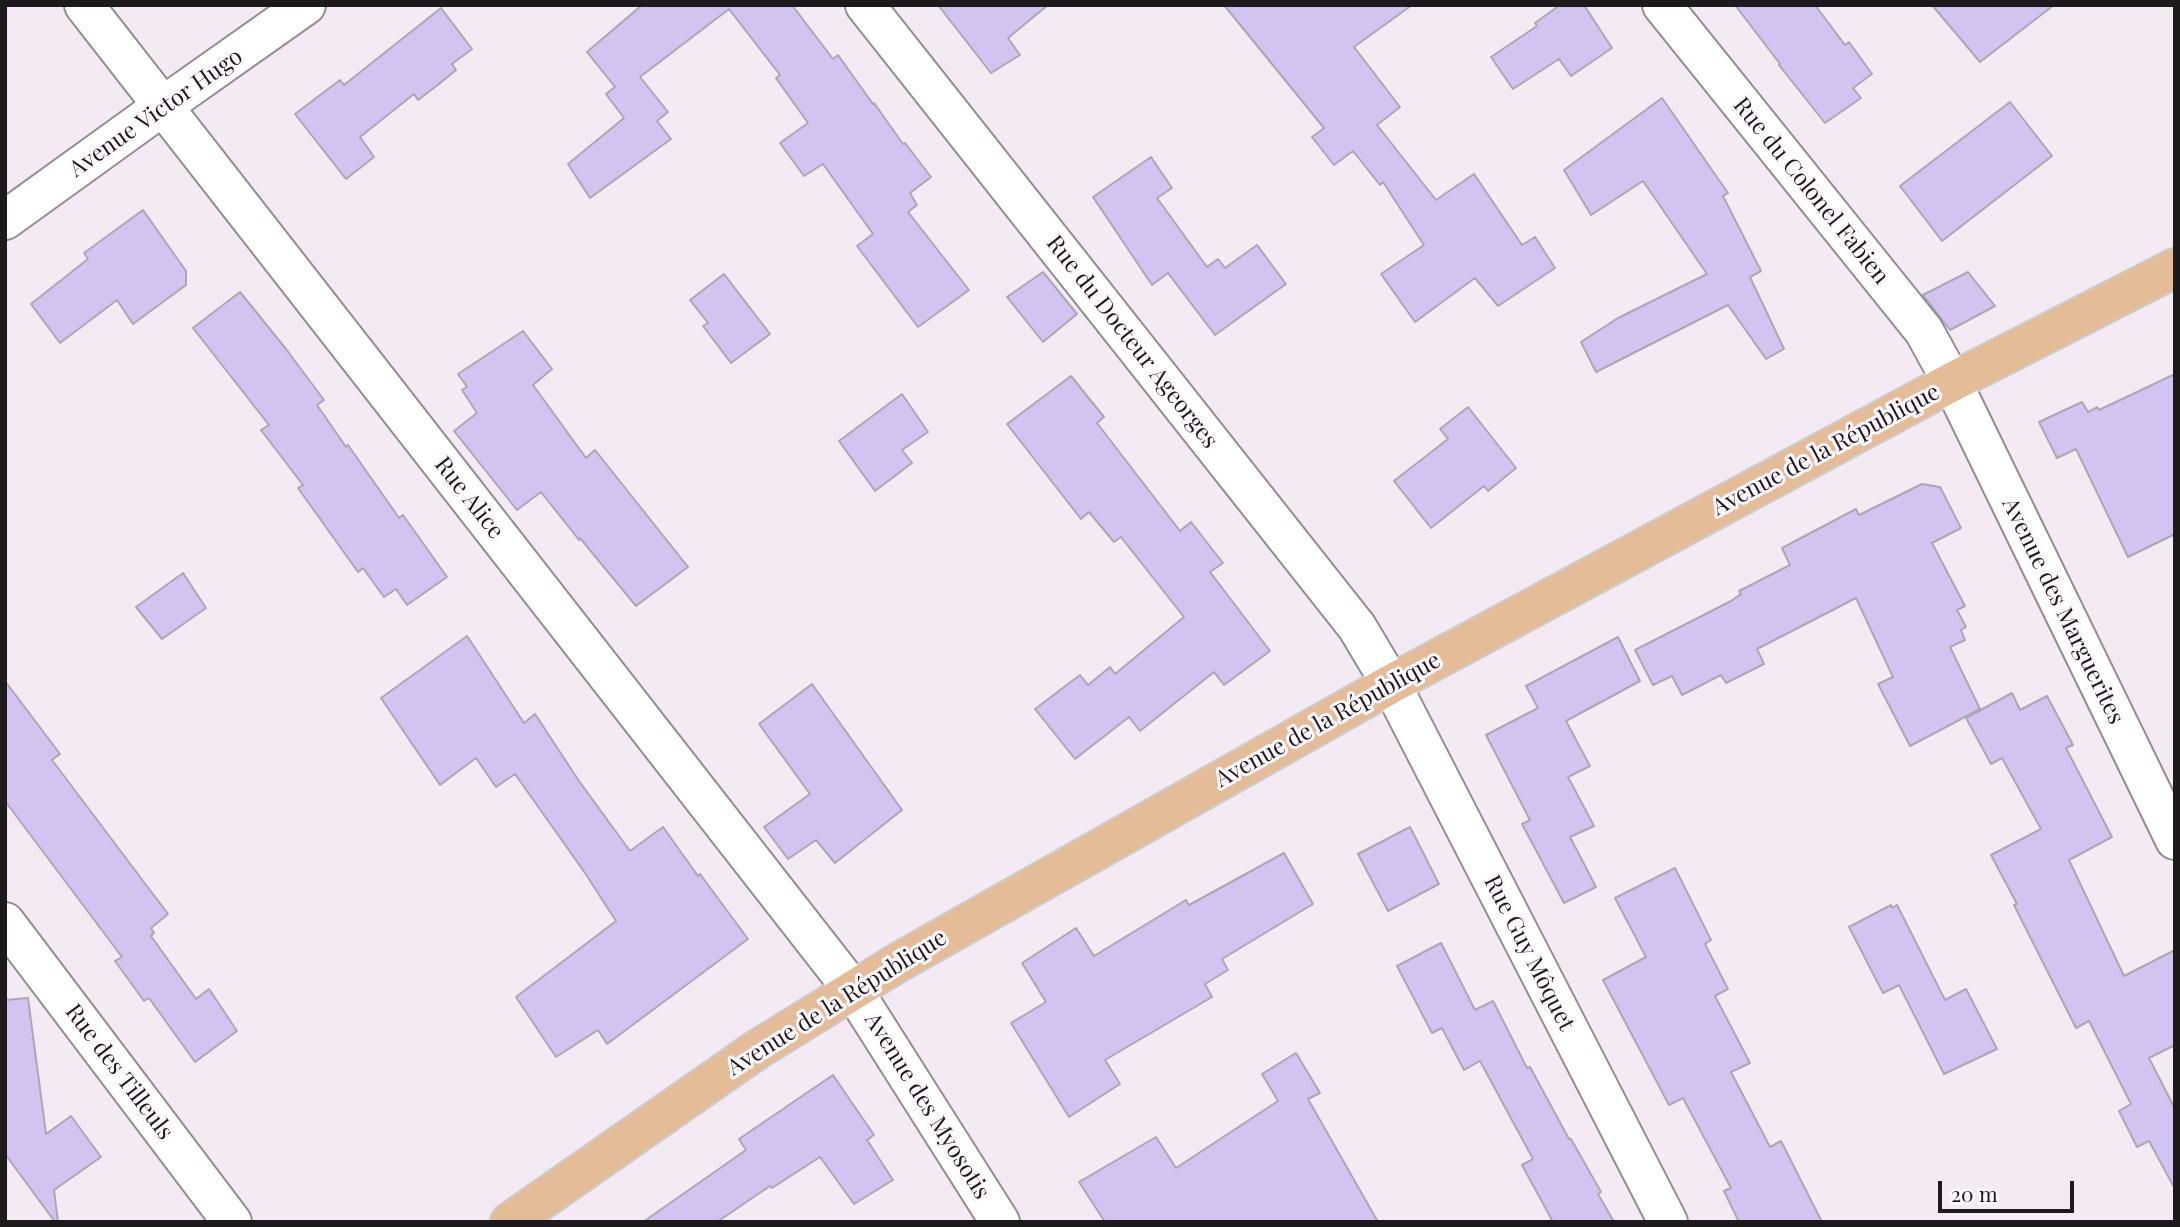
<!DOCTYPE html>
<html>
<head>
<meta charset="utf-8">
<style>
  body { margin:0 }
  #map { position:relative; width:2180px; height:1227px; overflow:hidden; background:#f4eaf4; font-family:"Playfair Display",serif }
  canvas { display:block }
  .frame { position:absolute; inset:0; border:7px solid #1d191d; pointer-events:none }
  .scale { position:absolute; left:1938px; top:1181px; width:136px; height:32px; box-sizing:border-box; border:4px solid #1d191d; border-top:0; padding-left:9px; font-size:21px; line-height:24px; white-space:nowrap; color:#1d191d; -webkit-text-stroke:5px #fff9ff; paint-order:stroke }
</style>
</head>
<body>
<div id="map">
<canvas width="2180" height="1227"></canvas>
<div class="frame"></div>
<div class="scale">20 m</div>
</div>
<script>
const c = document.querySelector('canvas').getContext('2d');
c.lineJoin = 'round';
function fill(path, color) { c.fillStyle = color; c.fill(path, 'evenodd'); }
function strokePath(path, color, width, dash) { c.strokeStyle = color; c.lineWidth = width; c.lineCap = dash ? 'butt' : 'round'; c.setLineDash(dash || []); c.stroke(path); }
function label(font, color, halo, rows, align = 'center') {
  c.font = font + ' "Playfair Display",serif'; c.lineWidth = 6; c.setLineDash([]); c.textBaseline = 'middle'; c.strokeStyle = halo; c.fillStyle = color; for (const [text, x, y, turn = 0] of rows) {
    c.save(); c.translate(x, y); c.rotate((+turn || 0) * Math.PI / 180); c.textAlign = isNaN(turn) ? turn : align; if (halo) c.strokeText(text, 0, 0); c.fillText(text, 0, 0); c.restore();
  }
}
const building = new Path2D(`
  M642,5H792L833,59L838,55L873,104L874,103L903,144L905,143L931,177L910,193L917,205L908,212L969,290L918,327L857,246L873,234L823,164L804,176L780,143L808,123L776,78L780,75L729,9L640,77L668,112L657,121L671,139L590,198L568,164L624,118L606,94L615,87L587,52Z
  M938,5H1048L1008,38L1020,55L991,73Z
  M1224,5H1412L1354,47L1400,107L1377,125L1436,200L1474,174L1522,245L1535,237L1555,268L1498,306L1475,278L1415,322L1381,274L1424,245L1383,182L1380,185L1353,151L1334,165L1312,137L1324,128Z
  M1560,5H1584L1612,48L1571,76L1559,59L1513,89L1491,57L1537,26L1535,23Z
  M1735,5H1815L1845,45L1849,42L1872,74L1853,88L1861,98L1825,123L1779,65L1780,64Z
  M1932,5H2054L1980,62Z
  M441,8L472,49L452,64L456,70L439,84L418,100L414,94L360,137L374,157L346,179L295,114L340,80L344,85Z
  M1662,98L1728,193L1723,196L1761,271L1750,277L1784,349L1766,359L1728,305L1596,372L1581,342L1618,318L1707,274L1643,181L1591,215L1564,170Z
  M2010,102L2052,156L1942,241L1900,186Z
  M1151,157L1172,188L1157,198L1207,267L1218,259L1225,268L1257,245L1286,284L1215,335L1168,273L1152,285L1093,197Z
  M143,210L186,271V285L133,324L117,300L60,343L31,304L88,259L84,253Z
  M1043,272L1077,314L1043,342L1007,297Z
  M1968,272L1995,306L1950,330L1923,295Z
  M724,274L770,334L731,363L703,326L708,323L690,300Z
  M240,292L286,349L324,400L317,405L346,447L348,445L399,518L403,515L447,577L407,605L396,589L384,597L363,568L358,572L298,488L303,485L261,430L269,425L193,328Z
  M523,331L552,369L533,385L586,458L595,450L688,567L636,606L580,538L579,540L541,492L517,510L454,431L477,413L462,390L467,387L458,374Z
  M2175,374V534L2128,557L2076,449L2057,458L2039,422L2082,402L2088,412L2097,407L2099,410Z
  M1071,376L1104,417L1097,423L1180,531L1191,522L1223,563L1210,572L1270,651L1224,685L1214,672L1140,731L1129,717L1075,759L1035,709L1080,675L1088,685L1110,667L1115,674L1184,617L1121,537L1114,542L1089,512L1081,519L1007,424Z
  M902,394L928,432L902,450L912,463L875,491L839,441Z
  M1468,407L1516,468L1488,491L1484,486L1431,528L1394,481L1448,439L1440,429Z
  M1922,484L1940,487L1961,528L1932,543L1965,606L1957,610L1966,627L1961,630L1965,640L1950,647L1980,709L1910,746L1878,684L1893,677L1856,598L1757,649L1764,664L1726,683L1721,675L1682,695L1672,676L1653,685L1635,650L1731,601L1741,594L1739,591L1790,565L1782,548L1856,509L1859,515Z
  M183,573L206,608L162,639L136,607Z
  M467,636L524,723L535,714L579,781L630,851L663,827L698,876L700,874L748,939L607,1044L598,1030L556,1057L516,997L616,921L585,873L515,774L496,787L476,758L440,785L381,698Z
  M1618,637L1640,681L1566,721L1590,766L1568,777L1594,826L1570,837L1596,887L1564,903L1522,824L1530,820L1486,735L1538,708L1526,686Z
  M5,681L60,754L52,760L168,914L151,928L154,933L151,936L196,999L209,989L237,1031L195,1062L149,998L144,1001L115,961L122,957L5,801Z
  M812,684L902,810L835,863L816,840L788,859L764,827L810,794L759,724Z
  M2012,693L2020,710L2047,696L2073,745L2066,748L2112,837L2069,860L2124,976L2175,950V1045L2149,1058L2175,1109V1189L2149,1141L2137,1147L2119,1111L2131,1104L2089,1021L2076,1028L2014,905L2017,904L1991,855L2041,829L2002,758L1991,764L1966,718Z
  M1410,827L1439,884L1388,911L1358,854Z
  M1284,853L1313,904L1222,959L1228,970L1205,984L1212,997L1105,1060L1120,1084L1069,1117L1011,1023L1046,1002L1022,963L1076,928L1094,956L1186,900L1189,905Z
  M1675,868L1711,940L1705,944L1728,989L1715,996L1750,1063L1731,1072L1770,1147L1781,1141L1822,1222H1739L1724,1191L1731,1188L1683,1098L1669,1105L1603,980L1646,957L1615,898Z
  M1891,905L1892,908L1897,905L1945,1000L1966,989L1997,1049L1944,1074L1899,985L1883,993L1849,927Z
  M1441,943L1475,1010L1493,1001L1527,1068L1530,1067L1569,1139H1571L1601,1192L1598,1194L1614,1222H1553L1522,1165L1533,1159L1480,1061L1464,1070L1442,1028L1432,1033L1397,966Z
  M28,998L46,1134L71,1116L101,1157L54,1190L58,1222H55L5,1154V1000Z
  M1296,1053L1320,1093L1308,1099L1378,1222H1105L1079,1182L1156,1137L1176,1168L1278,1101L1262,1074Z
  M833,1075L874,1135L867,1140L893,1180L854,1204L820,1157L772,1188L770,1186L717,1222H643L746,1150L739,1139Z`);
fill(building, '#d3c3f1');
strokePath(building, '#aba7b3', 2);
const minor = new Path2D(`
  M84,5L853,990L1000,1222
  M865,5L1357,627L1391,684L1668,1222
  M1662,5L1924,331L1952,382L2175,840
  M5,220L163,106L306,5
  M5,922L232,1222`);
const major = new Path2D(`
  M510,1222L758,1049L899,962L1391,684L1952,382L2175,268`);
strokePath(minor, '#948b95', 42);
strokePath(major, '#cdcccd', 42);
strokePath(minor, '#fff', 38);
strokePath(major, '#e4bd98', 38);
label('23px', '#1d191d', '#fff9ff', [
  ["Avenue Victor Hugo",156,113,-35],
  ["Rue du Colonel Fabien",1811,191,51],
  ["Rue du Docteur Ageorges",1132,342,52],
  ["Avenue de la République",1826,450,-28],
  ["Rue Alice",469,498,52],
  ["Avenue des Marguerites",2063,611,64],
  ["Avenue de la République",1328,720,-29],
  ["Rue Guy Môquet",1529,953,63],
  ["Avenue de la République",837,1003,-32],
  ["Rue des Tilleuls",119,1072,53],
  ["Avenue des Myosotis",927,1106,58]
]);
</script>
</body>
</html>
